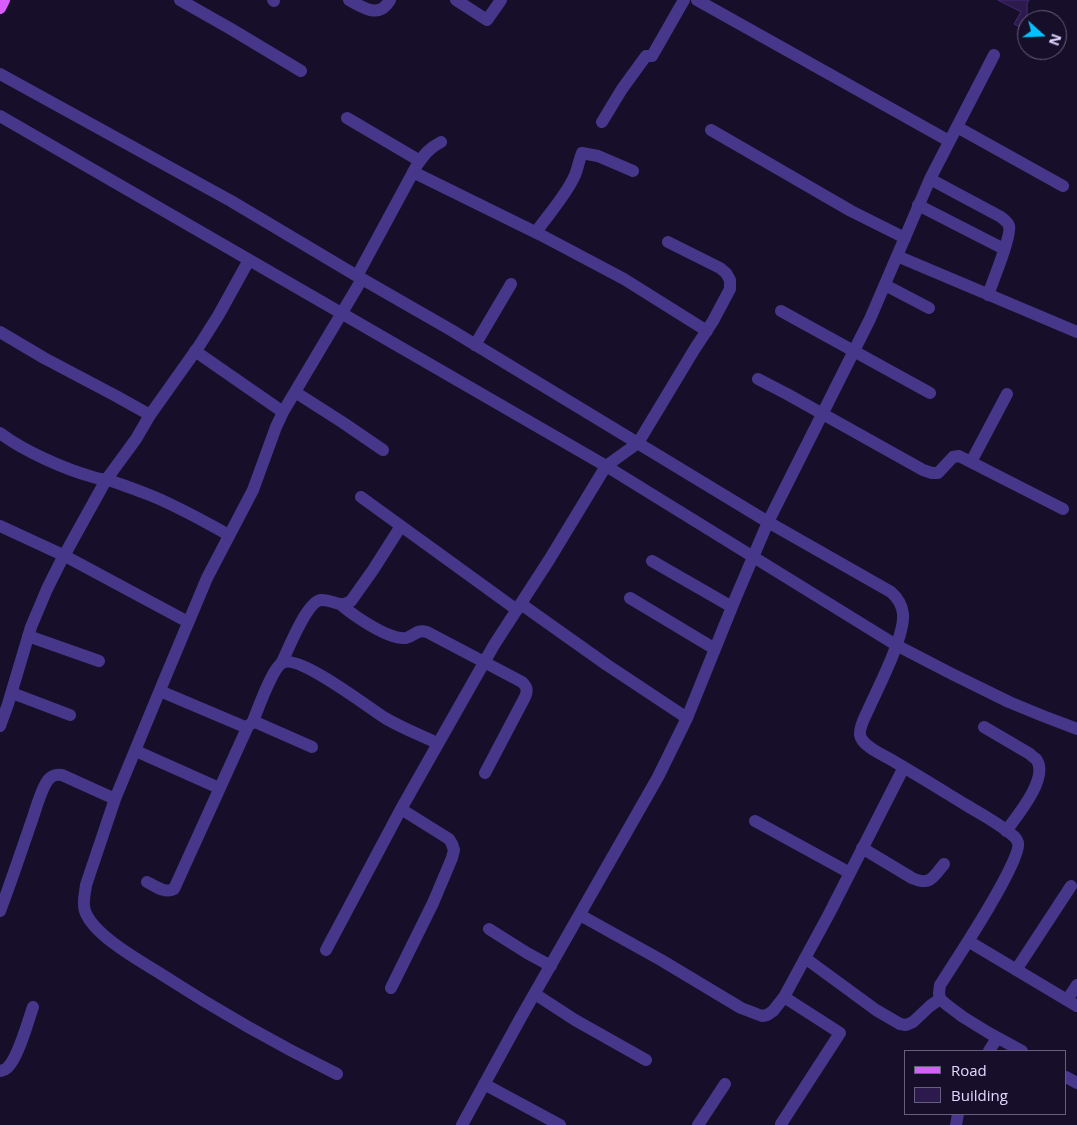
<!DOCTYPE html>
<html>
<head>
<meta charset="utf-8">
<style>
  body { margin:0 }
  #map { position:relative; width:1077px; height:1125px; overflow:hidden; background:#170f29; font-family:"Open Sans",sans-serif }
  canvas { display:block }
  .legend { position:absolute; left:904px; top:1050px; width:162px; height:65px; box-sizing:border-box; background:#170f29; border:1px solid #685f7f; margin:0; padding:6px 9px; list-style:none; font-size:15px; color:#e1d7ff }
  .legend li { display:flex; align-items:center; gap:10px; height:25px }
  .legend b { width:25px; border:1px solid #685f7f }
  .north { position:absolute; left:1017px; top:10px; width:50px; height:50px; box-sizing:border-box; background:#170f29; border:1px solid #685f7f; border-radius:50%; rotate:110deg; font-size:14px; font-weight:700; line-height:20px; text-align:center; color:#e1d7ff }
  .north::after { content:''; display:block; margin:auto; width:18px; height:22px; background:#03c1ff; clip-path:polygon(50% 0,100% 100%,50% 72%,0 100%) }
</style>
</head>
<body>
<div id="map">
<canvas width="1077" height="1125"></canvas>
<ul class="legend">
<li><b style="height:6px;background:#da5eff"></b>Road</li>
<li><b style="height:14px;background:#2b1a4b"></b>Building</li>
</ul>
<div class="north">N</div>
</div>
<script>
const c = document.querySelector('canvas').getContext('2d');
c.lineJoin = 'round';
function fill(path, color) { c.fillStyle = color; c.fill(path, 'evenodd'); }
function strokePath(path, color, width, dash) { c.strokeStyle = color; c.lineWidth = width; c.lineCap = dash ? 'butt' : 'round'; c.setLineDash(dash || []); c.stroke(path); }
const building = new Path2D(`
  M998,0H1029L1027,4V30L1014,24L1021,12Z`);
fill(building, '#2b1a4b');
strokePath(building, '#452a79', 1);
strokePath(new Path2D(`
  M180,0L231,29L301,71
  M273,0L274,1
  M349,0C364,8 379,19 390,0
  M456,0L487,20L501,0
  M697,0L949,141
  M0,74L231,201L357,276L451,330L768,522L891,592C898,598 902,604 903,614C905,636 878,688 868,710C865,717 859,727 860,735C862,747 886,756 895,762C919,776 943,791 966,805C981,814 998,823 1011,834C1014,836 1017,839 1018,843C1023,859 953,965 940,985L939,993L940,999L947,1005L963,1017L989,1033L1022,1051
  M0,116L606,466L896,645L952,674L1009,702L1043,716L1077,729
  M347,118L420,161
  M602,122L622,89L646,56H652L684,0
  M957,127L1063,186
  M711,130L851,211L905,238
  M413,172L541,235L624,279L707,331
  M930,179L1001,217C1003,219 1008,222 1009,226C1012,235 992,283 988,295
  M918,205L1004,249
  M536,232C548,215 567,194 575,175C578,168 579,160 582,153L598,156L633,171
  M897,256L1077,332
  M357,276L417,165C424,155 429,148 441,142
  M885,285L929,308
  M781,311L930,393
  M0,332L44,358L116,396L150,415
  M475,345L511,284
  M195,351L283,412
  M758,379L787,394L923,470L932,473H938L953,457L959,456L1063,509
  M295,392L342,422L383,450
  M0,433C24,451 64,469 93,477C98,479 103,479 108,480C121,484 134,489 147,494C176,505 203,521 229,535
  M971,462L1007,394
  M361,497L517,610
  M0,526L65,556L188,622
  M652,561L732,607
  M630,598L715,649
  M340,604C353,615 388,640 406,638C415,636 416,629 427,632L522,682C527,687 528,690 525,697L485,773
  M521,604L607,665L687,718
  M28,636L99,661
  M282,662C288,650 307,601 321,600C333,599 339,609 351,601L373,570L401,526
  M160,691L245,727L251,724L253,721C258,709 272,669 282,663C298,653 369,708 385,718C402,728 420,735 437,743
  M12,693L70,715
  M253,721L312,747
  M0,726L8,704L31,627L47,589L60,563L106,480L136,439L150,415L199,346L218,316L249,260
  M984,727L1030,754C1030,755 1036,759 1036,759C1050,777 1017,816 1006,831
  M136,751L219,788
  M755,821L850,873
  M862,848L912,878C930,886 933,878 944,864
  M147,882C155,886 165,894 174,889L248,726
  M0,911C11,882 21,852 31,823C35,812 41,789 48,780C52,775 56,774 62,775L115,799
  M580,915L661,960L741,1008L762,1016L767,1015L773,1011L784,997L829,914L904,767
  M489,929L527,953L551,966
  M968,941L1077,1006
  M326,950L401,809L494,645L549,560L606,466L638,443L694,350L713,321L730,289V280L726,273L720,268L668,242
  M805,958L876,1010L900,1024L906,1025L913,1022L930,1006L940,999
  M1016,970L1071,886
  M391,988L433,903L452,858L454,850L452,844L449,839L401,809
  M535,994L575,1020L646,1060
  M1067,1000L1077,985
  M989,1051L997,1038
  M0,1071C4,1070 5,1070 7,1068C18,1059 28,1021 33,1007
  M337,1074C276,1044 218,1011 161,974C140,961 93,935 85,911C82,903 85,894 86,885L115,799L165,678L207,578L253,490L276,427L283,412L362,279
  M1066,1077L1077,1083
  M484,1084L560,1125
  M781,1124L840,1033L784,997
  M462,1125L520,1019L658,777L687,718L736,597L768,522L870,319L930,179L994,55
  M698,1125L725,1084
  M956,1125L958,1114`), '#47378b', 12);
strokePath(new Path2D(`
  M0,8L4,0`), '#da5eff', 12);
</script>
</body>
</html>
